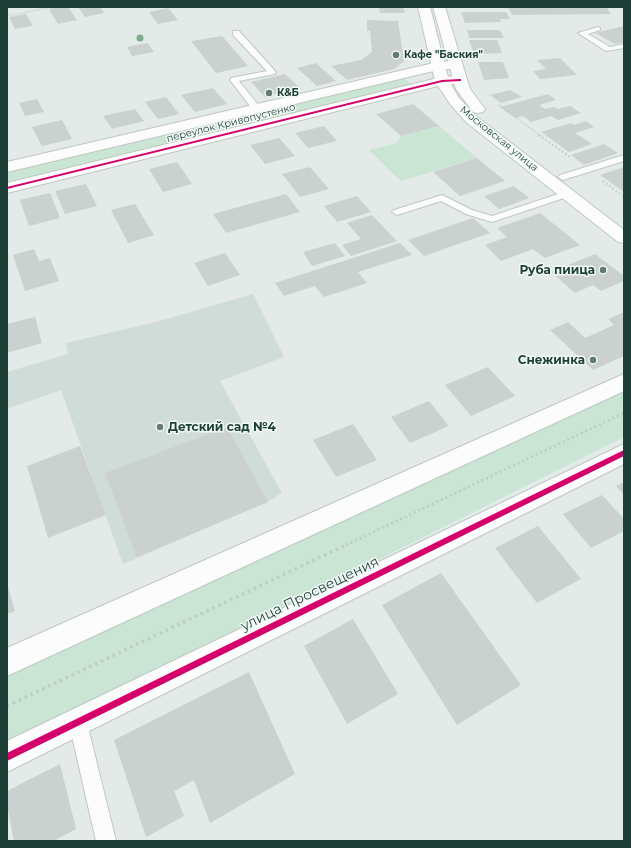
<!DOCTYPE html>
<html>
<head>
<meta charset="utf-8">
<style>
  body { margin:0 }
  #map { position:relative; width:631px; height:848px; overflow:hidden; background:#e3eae7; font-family:Montserrat,sans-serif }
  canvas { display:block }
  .frame { position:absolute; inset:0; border:8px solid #1e3f37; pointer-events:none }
</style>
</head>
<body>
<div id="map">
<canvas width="631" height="848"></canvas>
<div class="frame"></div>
</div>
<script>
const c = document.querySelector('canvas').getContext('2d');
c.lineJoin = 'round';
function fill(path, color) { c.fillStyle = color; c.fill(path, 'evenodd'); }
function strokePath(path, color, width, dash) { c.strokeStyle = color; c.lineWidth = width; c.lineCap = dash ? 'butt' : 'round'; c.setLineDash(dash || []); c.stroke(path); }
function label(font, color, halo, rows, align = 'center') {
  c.font = font + ' Montserrat,sans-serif'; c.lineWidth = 3; c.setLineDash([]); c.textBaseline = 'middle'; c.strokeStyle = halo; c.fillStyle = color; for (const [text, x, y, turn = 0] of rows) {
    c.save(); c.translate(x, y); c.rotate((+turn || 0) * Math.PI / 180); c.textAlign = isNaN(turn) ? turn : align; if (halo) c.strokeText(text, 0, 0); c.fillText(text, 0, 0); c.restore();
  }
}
fill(new Path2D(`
  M253,294L284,357L220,381L282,493L267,502L123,564L61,390L7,409V372L68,354L66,343L156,322Z`), '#d0dcd7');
fill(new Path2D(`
  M402,77L414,86L7,184V171Z
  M439,126L477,158L401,181L369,150L397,143L401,136Z
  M624,389V437L7,745V669Z`), '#cae5d3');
fill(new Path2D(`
  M61,7H68L77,20L58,24L49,9Z
  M78,7H100L104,13L85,17Z
  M379,7H403L405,13H380Z
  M508,7H622V8H607L611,14L512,15Z
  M168,8L178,20L158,24L149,12Z
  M461,12H506L510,19H500L501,22L465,23Z
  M26,14L33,26L15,29L9,17Z
  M367,20L398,21L404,61L394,69L347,80L331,66L361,60L372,52L370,31H367Z
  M624,26V42L615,44L595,33Z
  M467,30H500L504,38H469Z
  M222,36L248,66L216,73L191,41Z
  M469,40H497L502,53L474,54Z
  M148,43L154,52L132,56L127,47Z
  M560,58L577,75L540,79L533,71L546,69L537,60Z
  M478,62H503L509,78L484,80Z
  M316,63L336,81L317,86L297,68Z
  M285,74L300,88L265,97L251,82Z
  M213,88L227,104L195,112L181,95Z
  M510,90L522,97L501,103L490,95Z
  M548,94L556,100L539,105L545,109L554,107L558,109L570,106L581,113L558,120L551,116L531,122L523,116L516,118L500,107Z
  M166,97L179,114L158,119L145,102Z
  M37,99L44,112L25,116L19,103Z
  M413,104L439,126L401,136L376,114Z
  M135,109L144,121L112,129L103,116Z
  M62,120L72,139L42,146L32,127Z
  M586,121L594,127L575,133L592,144L569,152L541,132L571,123L574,125Z
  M324,126L337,141L308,148L295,133Z
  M279,138L295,156L265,164L250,145Z
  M604,144L618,153L584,165L571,155Z
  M477,158L505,181L460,196L433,172Z
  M177,162L192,184L163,192L149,169Z
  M310,167L329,189L300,197L282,174Z
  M624,167V192L600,175Z
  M86,184L97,206L65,214L55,191Z
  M514,186L529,198L499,209L484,196Z
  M50,193L60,218L29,226L20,200Z
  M286,194L300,212L226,233L213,214Z
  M357,196L371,212L337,222L324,206Z
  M135,204L154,235L128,243L111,210Z
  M540,213L580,245L545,258L533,249L501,261L485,245L507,237L497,228Z
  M372,215L397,241L351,256L342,245L361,239L347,223Z
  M473,218L490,233L424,256L408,240Z
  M335,243L345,256L312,266L303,252Z
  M400,243L412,255L358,272L367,283L324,297L315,286L284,296L275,283Z
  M34,249L39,261L50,258L59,281L25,291L13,255Z
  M225,253L240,275L208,286L194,263Z
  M595,254L624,276V281L601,291L593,285L575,293L551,272Z
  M624,312V356L593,370L550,330L568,322L585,338L614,325L608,319Z
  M35,317L42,343L7,353V324Z
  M488,367L515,396L471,416L445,385Z
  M429,401L449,426L410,443L391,417Z
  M353,424L377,460L336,477L313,440Z
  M227,427L268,502L137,557L105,473Z
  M80,446L106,515L48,538L27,466Z
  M624,482V495L616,486Z
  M602,495L624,519V531L591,548L563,514Z
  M538,526L581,579L537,603L495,548Z
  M441,573L521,685L457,725L382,605Z
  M7,583L15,611L7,614Z
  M353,619L398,694L347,724L304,646Z
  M249,672L295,774L210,823L194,780L174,791L184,816L146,837L114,740Z
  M60,764L76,829L54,841H14L7,806V791Z`), '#cad1ce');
const lane = new Path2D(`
  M598,27L600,28V30L588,34L610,47L624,44V48L606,51L578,33Z
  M233,31H239L276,72L275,74L239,81L259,106L260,108L259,110H253L230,80L231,78L267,71L233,35Z
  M624,155V161L563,180L558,177L560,175Z
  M567,191L572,194L570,196L492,222L466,214L441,201L397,215L392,212L394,210L442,195L472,210L492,216Z
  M78,714L84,717L87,723L116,841H96L69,723L72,717Z`);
const street = new Path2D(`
  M455,61L460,62L461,65L460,68L438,70L7,172V162L438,62Z
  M460,76L465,77L467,80L465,83L442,85L7,193V183L442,77Z`);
const secondary = new Path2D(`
  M418,7H430L449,81L459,98L476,116L624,230V243L618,242L466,122L450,104L435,81Z
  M433,7H445L470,89L485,109L483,112L478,113L473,112L456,89Z
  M624,374V391L7,676V648Z
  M624,444V464L7,772V741Z`);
strokePath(lane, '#c0c7c4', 2);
strokePath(street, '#c0c7c4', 2);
strokePath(secondary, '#bec8c4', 2);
strokePath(new Path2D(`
  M7,16L53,7
  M498,105L541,136`), '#c0cac7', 1.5, [1, 1.5]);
strokePath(new Path2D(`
  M539,135L570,157
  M603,181L624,197`), '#c0cac7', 2, [1.5, 2.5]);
strokePath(new Path2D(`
  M346,545L624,413`), '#c0cac7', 2.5, [2, 3]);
strokePath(new Path2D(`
  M7,706L348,544`), '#c0cac7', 3.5, [2.5, 4]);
fill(lane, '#fbfcfb');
fill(street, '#fbfcfb');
fill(secondary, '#fbfcfb');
fill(new Path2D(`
  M460,79H461V81L442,82L7,189V187L442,80Z
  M624,450V456L7,761V753Z`), '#d6006c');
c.fillStyle = '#79ad8e';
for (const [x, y] of [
  [140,38]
]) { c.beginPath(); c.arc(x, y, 3.5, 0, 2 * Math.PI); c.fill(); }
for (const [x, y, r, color] of [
  [396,55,4,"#637b75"],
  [269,93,4,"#637b75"],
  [603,270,4,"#637b75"],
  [593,360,4,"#637b75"],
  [160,427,4,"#637b75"]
]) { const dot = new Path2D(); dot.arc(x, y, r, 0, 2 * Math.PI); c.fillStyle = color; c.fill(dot); strokePath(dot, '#f1f9f5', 1.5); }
label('bold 10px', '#1e3f37', '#f1f9f5', [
  ["Кафе \"Баския\"",404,55],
  ["К&Б",277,93]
], 'left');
label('10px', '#1e3f37', '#f1f9f5', [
  ["переулок Кривопустенко",231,123,-14],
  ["Московская улица",499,139,39]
]);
label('bold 12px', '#1e3f37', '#f1f9f5', [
  ["Руба пиица",595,270],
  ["Снежинка",585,360],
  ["Детский сад №4",168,427,"left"]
], 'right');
label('14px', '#1e3f37', '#f1f9f5', [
  ["улица Просвещения",310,594,-26]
]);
</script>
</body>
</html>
